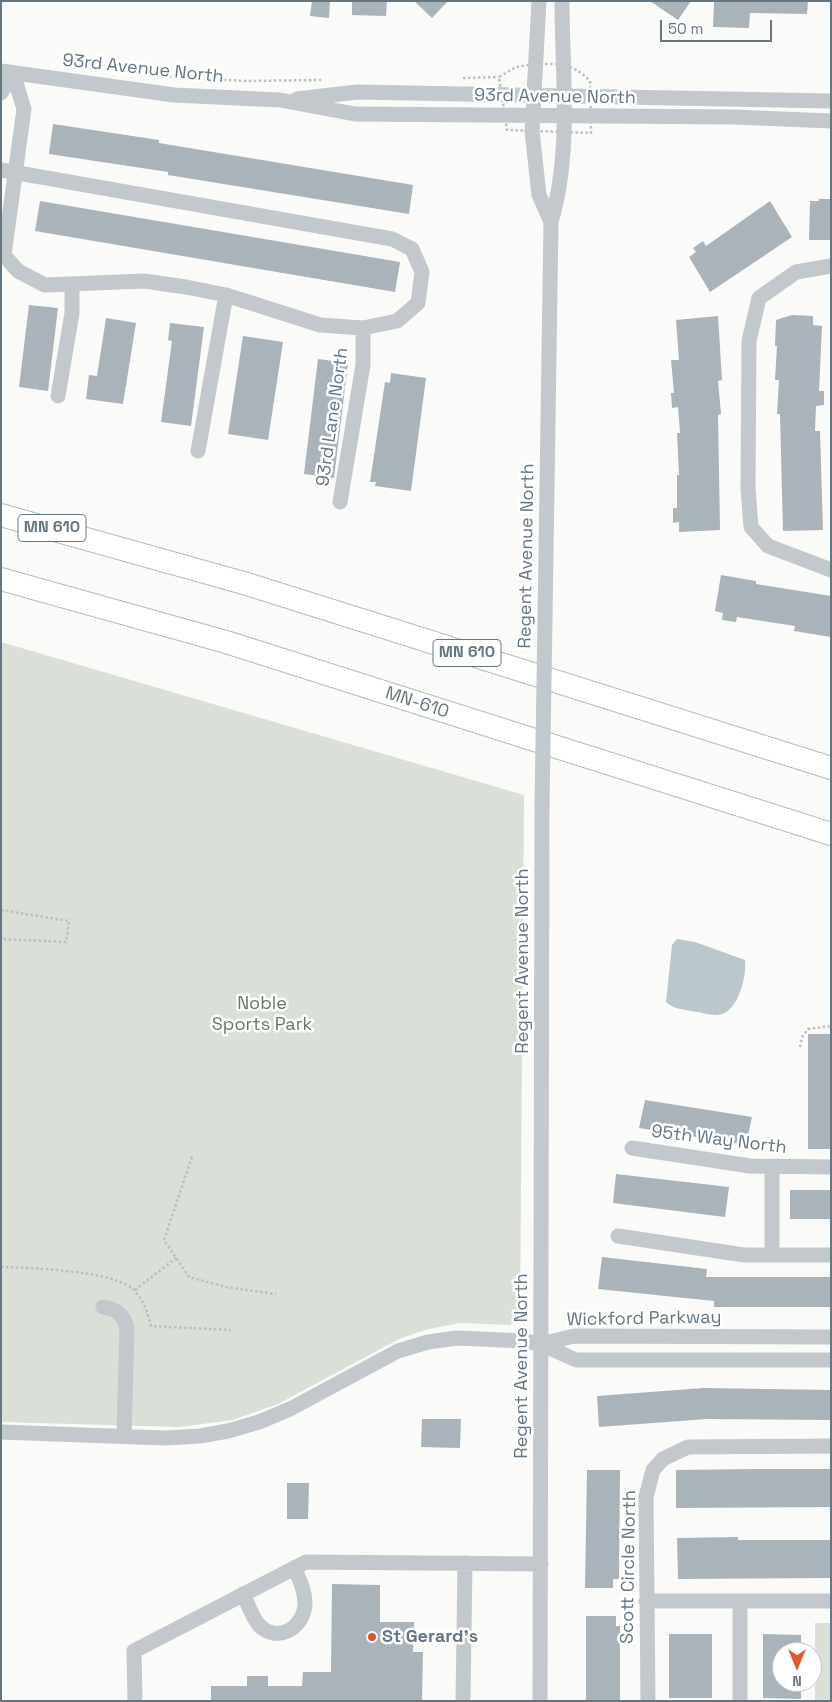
<!DOCTYPE html>
<html>
<head>
<meta charset="utf-8">
<style>
  body { margin:0 }
  #map { position:relative; width:832px; height:1702px; overflow:hidden; background:#fafaf8; font-family:"Space Grotesk",sans-serif }
  canvas { display:block }
  .frame { position:absolute; inset:0; border:2px solid #657683; pointer-events:none }
  .north { position:absolute; left:772px; top:1642px; width:50px; height:50px; box-sizing:border-box; background:#fff; border:1px solid #c1c8cd; border-radius:50%; rotate:180deg; font-size:14px; font-weight:700; line-height:20px; text-align:center; color:#657683 }
  .north::after { content:''; display:block; margin:auto; width:18px; height:22px; background:#e4572e; clip-path:polygon(50% 0,100% 100%,50% 72%,0 100%) }
  .scale { position:absolute; left:660px; top:20px; width:112px; height:22px; box-sizing:border-box; border:2px solid #657683; border-top:0; padding-left:6px; font-size:15px; line-height:18px; white-space:nowrap; color:#657683; -webkit-text-stroke:4px #fff; paint-order:stroke }
</style>
</head>
<body>
<div id="map">
<canvas width="832" height="1702"></canvas>
<div class="frame"></div>
<div class="north">N</div>
<div class="scale">50 m</div>
</div>
<script>
const c = document.querySelector('canvas').getContext('2d');
c.lineJoin = 'round';
function fill(path, color) { c.fillStyle = color; c.fill(path, 'evenodd'); }
function strokePath(path, color, width, dash) { c.strokeStyle = color; c.lineWidth = width; c.lineCap = dash ? 'butt' : 'round'; c.setLineDash(dash || []); c.stroke(path); }
function label(font, color, halo, rows, align = 'center') {
  c.font = font + ' "Space Grotesk",sans-serif'; c.lineWidth = 5; c.setLineDash([]); c.textBaseline = 'middle'; c.strokeStyle = halo; c.fillStyle = color; for (const [text, x, y, turn = 0] of rows) {
    c.save(); c.translate(x, y); c.rotate((+turn || 0) * Math.PI / 180); c.textAlign = isNaN(turn) ? turn : align; if (halo) c.strokeText(text, 0, 0); c.fillText(text, 0, 0); c.restore();
  }
}
fill(new Path2D(`
  M1,642L524,795L520,1318L510,1325L460,1323L429,1329L401,1338L278,1404L233,1420L179,1427L1,1422Z
  M815,1623H831V1701H815Z`), '#dadfd7');
fill(new Path2D(`
  M677,939L695,942L745,960C747,974 739,1009 722,1014C713,1017 701,1012 691,1011C681,1009 674,1009 666,1002L672,945Z`), '#bbc7cb');
fill(new Path2D(`
  M312,1H330L329,18L310,16Z
  M352,1H387L386,16L352,15Z
  M414,1H448L432,18Z
  M650,1H691L678,20Z
  M732,1H808L807,14L750,13L749,28L713,27L714,2Z
  M53,124L159,140V143L413,185L409,214L168,175V172L49,154Z
  M819,199H831V240H809L810,201H819Z
  M40,201L400,262L395,292L35,231Z
  M770,201L792,237L710,292L689,257L696,252L693,248L703,241L706,246Z
  M29,305L58,308L48,391L19,387Z
  M792,315L813,316V325L822,326L819,391H824V405L816,406L815,431H820L823,530L783,531L780,414H777L779,380H775L777,346H775L776,320Z
  M718,316L722,380L718,381L721,414L718,415L720,530L679,532V522L673,523V508H677V475H679L677,433H680L678,407L672,408L671,393H674L671,360H679L676,320Z
  M106,318L136,323L123,404L86,399L89,375L97,376Z
  M170,323L204,327L191,426L161,422L172,341L168,340Z
  M243,336L283,342L268,440L228,434Z
  M318,359L348,363L334,478L304,474Z
  M391,373L426,378L411,491L375,486L376,482H370L385,382L390,383Z
  M721,575L756,581V584L831,596V637L794,631L795,626L737,617L736,622L722,620L723,613L715,611Z
  M808,1034H831V1149H808Z
  M645,1100L752,1117L746,1145L639,1128Z
  M616,1174L729,1187L725,1217L613,1203Z
  M790,1190H831V1219H790Z
  M602,1257L707,1269L706,1277H831V1307H714V1301L598,1289Z
  M704,1388L831,1390V1420L707,1419L599,1427L597,1396Z
  M422,1419H461L460,1448L421,1447Z
  M757,1469H831V1507L676,1508V1470Z
  M587,1470H620L619,1579H613V1588H585Z
  M287,1483H309L308,1519H287Z
  M738,1537V1540H831V1578L678,1579L677,1538Z
  M332,1584L380,1585V1622H414L413,1652H423L422,1701H211V1686H247V1676H268V1686H302L303,1672H331Z
  M586,1616H616V1626H620V1701H586Z
  M669,1634H712V1698H669Z
  M763,1634L801,1635V1652H782V1682H801V1699L763,1698Z`), '#aab3b9');
const highway = new Path2D(`
  M1,515L247,584L831,768
  M1,579L226,642L831,834`);
strokePath(highway, '#b4b9bd', 24);
strokePath(new Path2D(`
  M535,64C560,64 571,62 590,81L591,133L507,130L499,77L516,67Z
  M149,75L244,81L323,80
  M463,78L499,77
  M1,910L69,921L66,942L1,939
  M800,1047L802,1037L808,1029L831,1026
  M192,1157L164,1240L189,1277L226,1287L276,1294
  M1,1267C29,1268 117,1270 135,1291C144,1301 148,1314 151,1326L231,1330
  M135,1290L176,1258`), '#bbbfc2', 2.5, [2.5, 2.5]);
strokePath(new Path2D(`
  M539,1L532,131L539,195L551,222
  M1,71L174,95L280,100L355,114L734,117L831,121
  M1,93L13,73
  M297,99L357,92L831,101
  M1,170L392,239L412,249L422,272L418,303L397,321L363,328L320,325L226,295L186,287L144,281L45,285L18,271L1,252
  M4,255L24,109L13,73
  M831,266L796,272L759,298L749,341L748,488L751,527L768,546L831,570
  M58,396L72,313V284
  M198,451L226,295
  M340,502L363,365V328
  M545,619L551,222C572,152 562,74 562,1
  M632,1148L750,1166L831,1167
  M618,1236L744,1255H831
  M772,1255V1167
  M103,1307C117,1309 124,1315 127,1328L124,1436
  M541,1344L574,1336L831,1337
  M1,1432L165,1438L200,1436L228,1431L259,1422L290,1409L398,1351L428,1342L457,1338L524,1341L541,1344L576,1360H831
  M243,1594C248,1604 252,1617 259,1625C277,1644 304,1628 305,1604C305,1591 300,1580 294,1568
  M646,1601H831
  M135,1701L134,1651L306,1562L541,1564
  M463,1701L465,1563
  M540,1701L542,806
  M648,1701L646,1497L653,1470L663,1459L688,1447L831,1446
  M740,1701V1601`), '#c3c8cc', 15);
strokePath(highway, '#fff', 22);
strokePath(new Path2D(`
  M542,806L545,619`), '#c3c8cc', 15);
for (const [x, y, r, color] of [
  [372,1637,5,"#e4572e"]
]) { const dot = new Path2D(); dot.arc(x, y, r, 0, 2 * Math.PI); c.fillStyle = color; c.fill(dot); strokePath(dot, '#fff', 2); }
for (const [x, y, w] of [
  [52,528,68],
  [467,653,68]
]) { const box = new Path2D(); box.roundRect(x - w / 2, y - 13.5, w, 27, 4); c.fillStyle = '#fff'; c.fill(box); strokePath(box, '#657683', 1); }
label('bold 16px', '#657683', null, [
  ["MN 610",52,528],
  ["MN 610",467,653]
]);
label('18px', '#657683', '#fff', [
  ["93rd Avenue North",143,69,6],
  ["93rd Avenue North",555,97,1],
  ["93rd Lane North",333,417,-82],
  ["Regent Avenue North",527,556,-89],
  ["MN-610",417,703,18],
  ["Regent Avenue North",523,961,-90],
  ["95th Way North",719,1140,7],
  ["Wickford Parkway",644,1319,-1],
  ["Regent Avenue North",522,1366,-90],
  ["Scott Circle North",629,1567,-89]
]);
label('18px', '#687a64', '#fff', [
  ["Noble",262,1004],
  ["Sports Park",262,1025]
]);
label('bold 18px', '#657683', '#fff', [
  ["St Gerard's",382,1637]
], 'left');
</script>
</body>
</html>
